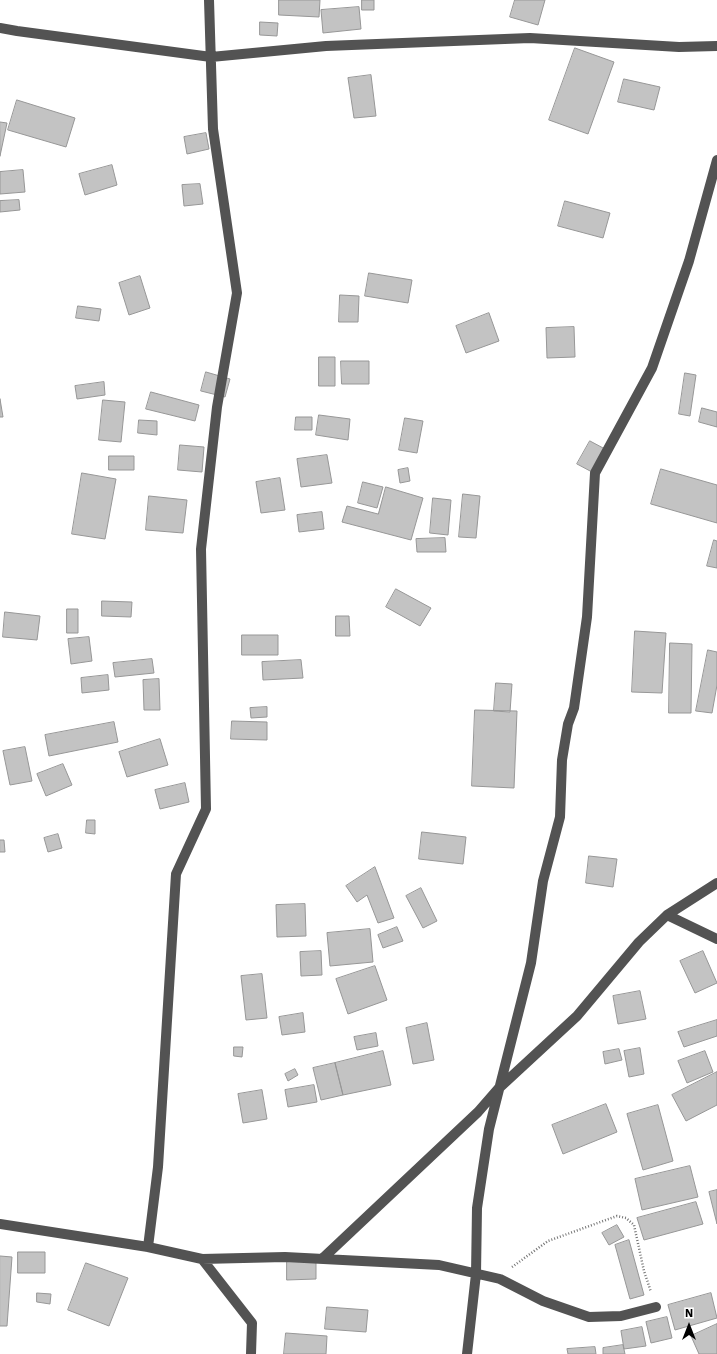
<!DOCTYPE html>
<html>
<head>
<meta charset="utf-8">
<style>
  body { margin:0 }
  #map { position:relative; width:717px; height:1354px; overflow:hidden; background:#fff; font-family:"Work Sans",sans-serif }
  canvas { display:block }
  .north { position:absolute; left:669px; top:1306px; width:40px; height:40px; -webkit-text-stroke:3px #fff; paint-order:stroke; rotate:0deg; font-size:11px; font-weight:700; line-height:16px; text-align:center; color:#000 }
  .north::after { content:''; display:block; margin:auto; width:14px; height:18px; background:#000; clip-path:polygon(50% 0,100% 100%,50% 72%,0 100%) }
</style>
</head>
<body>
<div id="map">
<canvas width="717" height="1354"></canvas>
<div class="north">N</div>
</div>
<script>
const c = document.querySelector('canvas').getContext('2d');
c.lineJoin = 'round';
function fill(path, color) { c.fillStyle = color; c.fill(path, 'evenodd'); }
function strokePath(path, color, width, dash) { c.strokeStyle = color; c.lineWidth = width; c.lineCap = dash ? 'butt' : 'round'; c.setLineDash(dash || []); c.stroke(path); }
const building = new Path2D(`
  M279,0H320L319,17L279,15Z
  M362,0H374V10H362Z
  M515,0H545L538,25L510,17Z
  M359,7L361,29L323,33L321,10Z
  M260,22L278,23L277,36L260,35Z
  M575,48L614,62L588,134L549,120Z
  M371,75L376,116L354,118L348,78Z
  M624,79L660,87L654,110L618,102Z
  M17,100L75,118L66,147L8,130Z
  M0,122L7,123L0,156Z
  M206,133L209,149L187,154L184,137Z
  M112,165L117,185L85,195L79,174Z
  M23,170L25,192L0,194V172Z
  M200,184L203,204L184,206L182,185Z
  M19,200L20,210L0,212V201Z
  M565,201L610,213L603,238L558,226Z
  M369,273L412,280L408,303L365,296Z
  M140,276L150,308L129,315L119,283Z
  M340,295L359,296L358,322H339Z
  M78,306L101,309L99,321L76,318Z
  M489,313L499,341L466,353L456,326Z
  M574,327L575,357L547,358L546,328Z
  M319,357H335V386H319Z
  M341,361H369V384H342Z
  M206,372L230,379L225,397L201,391Z
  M685,373L696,375L690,416L679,414Z
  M104,382L105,395L77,399L75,386Z
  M151,392L199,405L195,421L146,409Z
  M0,399L3,417H0Z
  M103,400L125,402L121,442L99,440Z
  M702,408L717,412V427L699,422Z
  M319,415L350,419L348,440L316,435Z
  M296,417H312V430H295Z
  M405,418L423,421L417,453L399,450Z
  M139,420L157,421V435L138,433Z
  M590,441L605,449L592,472L577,464Z
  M180,445L204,447L202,472L178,470Z
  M327,455L332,483L301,487L297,459Z
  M109,456H134V470H109Z
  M408,468L410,481L400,483L398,470Z
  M661,469L717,485V523L651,504Z
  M82,473L116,479L105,539L72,534Z
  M280,478L285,510L261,513L256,482Z
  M363,482L383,487L377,508L358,503Z
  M386,487L423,498L411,540L342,522L347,506L378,514Z
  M463,494L480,496L476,538L459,537Z
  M149,496L187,500L183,533L146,530Z
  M433,498L451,500L448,535L430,533Z
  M322,512L324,529L299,532L297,515Z
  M445,538L446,552H417L416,539Z
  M714,540L717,541V568L707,566Z
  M396,589L431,608L420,626L386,607Z
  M102,601L132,602L131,617L102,616Z
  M67,609H78V633H67Z
  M5,612L40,616L37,640L3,637Z
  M336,616H349L350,636H336Z
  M635,631L666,633L662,693L632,692Z
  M242,635H278V655H242Z
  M89,637L92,661L71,664L68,639Z
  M670,643L692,644L691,713H669Z
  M708,650L717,652V685L712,713L696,711Z
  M152,659L154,673L115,677L113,663Z
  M301,660L303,678L263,680L262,662Z
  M108,675L109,690L82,693L81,678Z
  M159,679L160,710H144L143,680Z
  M496,683L512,684L510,712L494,711Z
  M267,707V717L251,718L250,708Z
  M475,710L517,711L514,788L472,786Z
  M232,721L267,722V740L231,739Z
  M114,722L118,742L49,756L45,735Z
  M160,739L168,765L127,777L119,752Z
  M25,747L32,781L10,785L3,751Z
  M63,764L72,785L46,796L37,774Z
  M185,783L189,802L160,809L155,790Z
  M87,820H95V834L86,833Z
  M422,832L466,837L463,864L419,859Z
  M58,834L62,848L48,852L44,838Z
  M0,840H4L5,852H0Z
  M589,856L617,859L613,887L586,883Z
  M375,867L394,918L378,923L367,895L357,902L346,886Z
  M421,888L437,921L423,928L406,896Z
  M305,904L306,936L277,937L276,905Z
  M397,927L403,941L383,948L378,935Z
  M370,929L373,962L330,966L327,933Z
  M321,951L322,975L301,976L300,952Z
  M703,951L717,983L695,993L680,961Z
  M375,966L387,1000L348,1014L336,979Z
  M262,974L267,1018L246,1020L241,976Z
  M640,991L646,1019L618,1024L613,996Z
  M303,1013L305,1032L282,1035L279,1017Z
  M717,1020V1036L684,1047L678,1032Z
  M427,1023L434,1060L413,1064L406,1028Z
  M376,1033L378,1046L357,1050L354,1037Z
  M234,1047H243L242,1057L234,1056Z
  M640,1048L644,1074L629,1077L624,1051Z
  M619,1049L622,1060L605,1064L603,1052Z
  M383,1051L391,1085L343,1095L335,1063Z
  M705,1051L713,1072L687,1083L678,1061Z
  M335,1063L343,1095L321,1100L313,1068Z
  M295,1069L298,1075L288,1081L285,1074Z
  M717,1072V1105L686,1121L672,1095Z
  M314,1085L317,1102L288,1107L285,1090Z
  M262,1090L267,1119L243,1123L238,1094Z
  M606,1104L617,1132L563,1154L552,1125Z
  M658,1105L673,1161L643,1170L627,1114Z
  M690,1166L698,1197L642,1210L635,1179Z
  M717,1190V1224L709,1192Z
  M696,1202L703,1224L644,1240L637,1218Z
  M617,1225L624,1237L609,1245L602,1233Z
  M629,1240L644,1295L630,1299L615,1245Z
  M18,1252H45V1273H18Z
  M0,1256L12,1257L7,1326H0Z
  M287,1256H316V1279L287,1280Z
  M86,1263L128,1278L109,1326L68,1310Z
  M37,1293L51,1294L50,1304L37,1302Z
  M711,1293L717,1318L675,1330L668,1305Z
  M327,1307L368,1310L366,1332L325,1329Z
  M667,1317L672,1338L651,1343L646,1322Z
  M717,1324V1354H699L691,1336Z
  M642,1327L646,1346L624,1349L621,1331Z
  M286,1333L327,1336L326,1354H284Z
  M623,1345L625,1354H603V1348Z
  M595,1347L596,1354H568L567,1349Z`);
fill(building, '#c3c3c3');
strokePath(building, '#979797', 1);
strokePath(new Path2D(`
  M512,1267L548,1241L617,1216L626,1218L634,1225L644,1271L651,1292`), '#757575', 2.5, [1, 2]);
strokePath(new Path2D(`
  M0,28L17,31L211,57L326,46L530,38L679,47L717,46
  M667,915L717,939
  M0,1224L148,1247L202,1259L285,1257L439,1265L500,1279L543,1301L589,1317L621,1316L656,1307
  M148,1247L158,1167L176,874L206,809L201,549L217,407L237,293L213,129L209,0
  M202,1259L252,1323L251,1354
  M322,1259L478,1112L498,1089L577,1016L639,942L667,915L717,883
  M467,1354L476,1274L477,1208L489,1129L531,963L543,881L560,817L562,760L568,724L574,708L587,617L595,473L652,368L689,261L717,160`), '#535353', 10);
</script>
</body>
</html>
